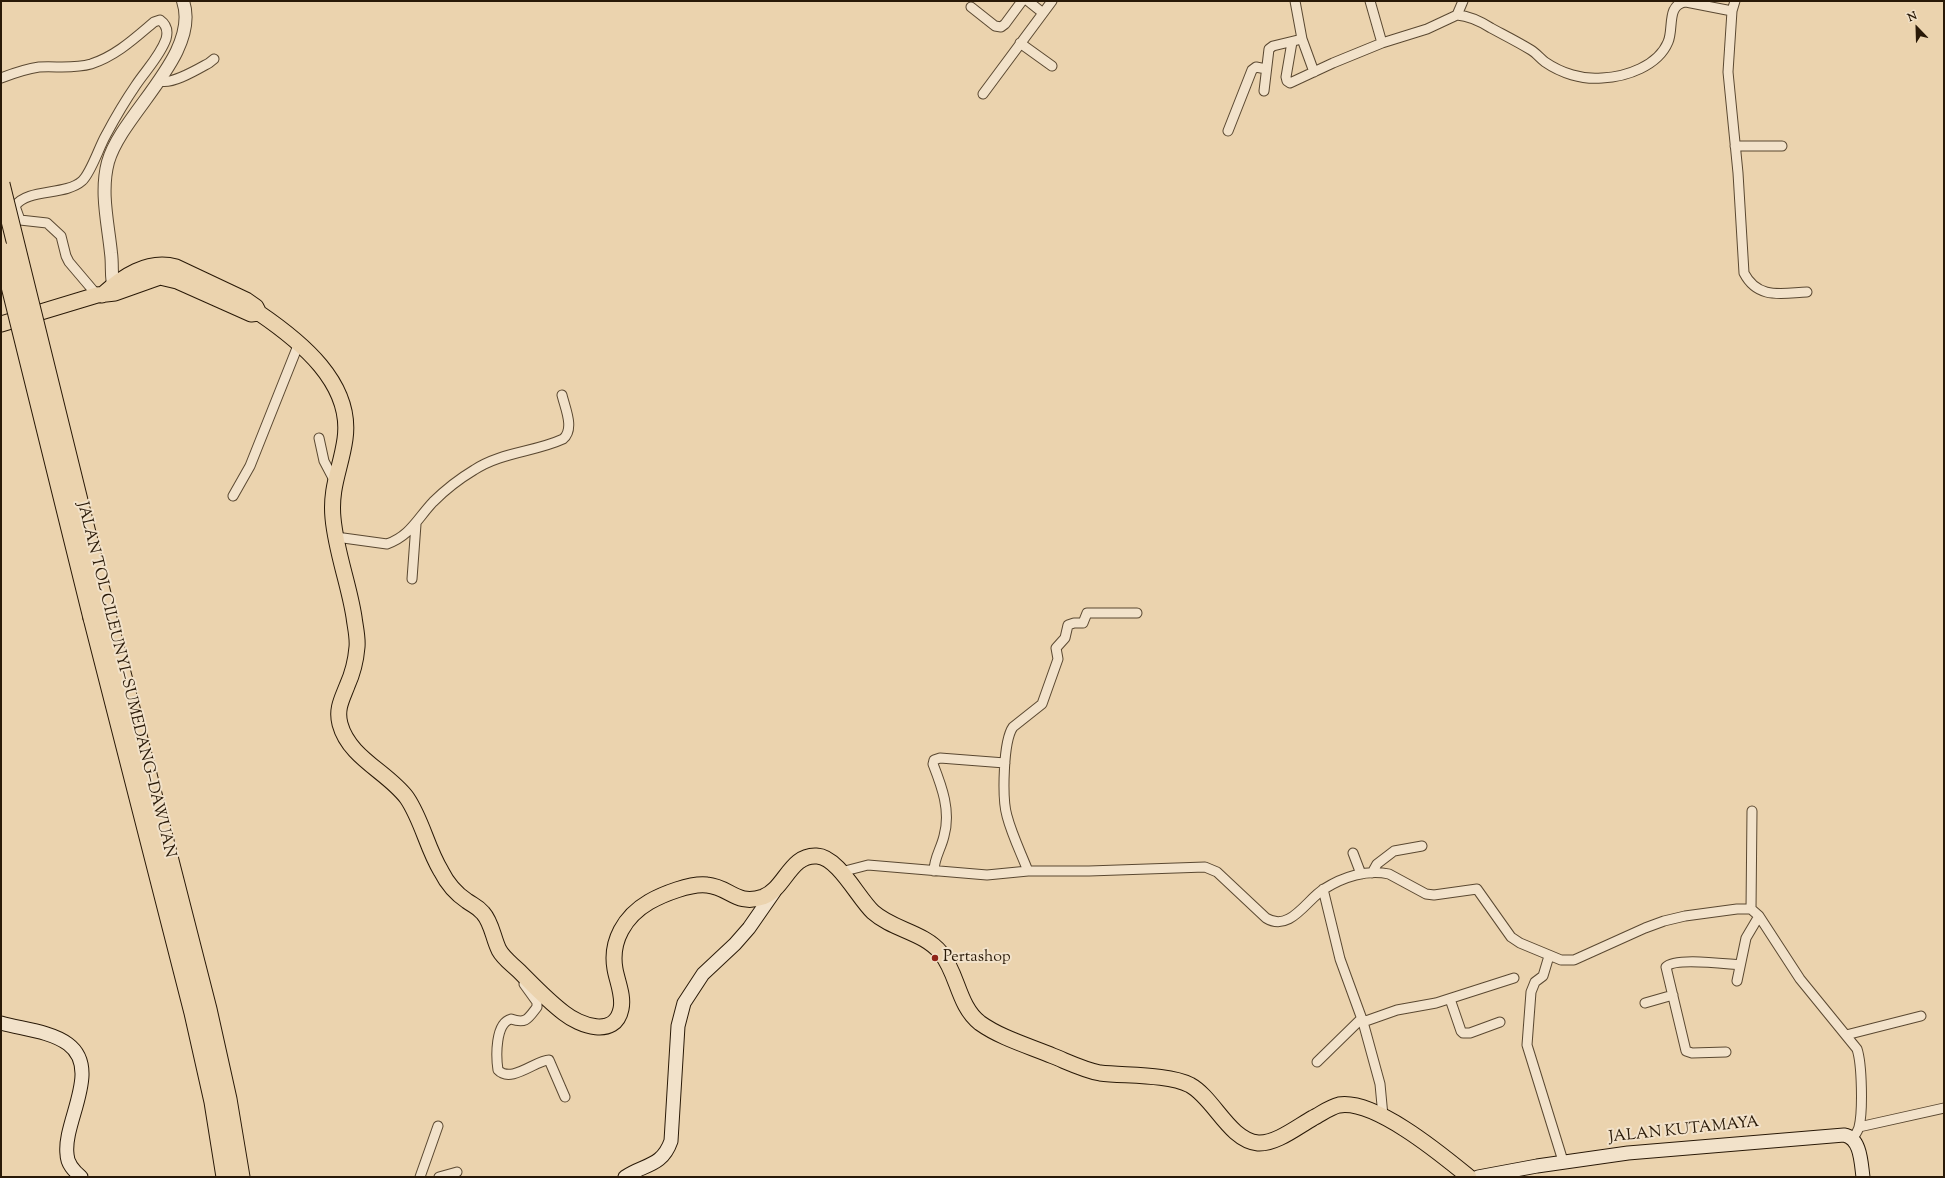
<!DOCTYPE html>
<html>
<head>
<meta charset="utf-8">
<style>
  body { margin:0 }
  #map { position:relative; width:1945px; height:1178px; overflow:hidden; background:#ebd3ae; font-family:"Sorts Mill Goudy",serif }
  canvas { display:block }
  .frame { position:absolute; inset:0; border:2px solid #291907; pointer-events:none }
  .north { position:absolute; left:1897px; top:8px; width:40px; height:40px; -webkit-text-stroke:3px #f2e2ca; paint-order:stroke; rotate:337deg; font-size:11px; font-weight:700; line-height:16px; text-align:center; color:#291907 }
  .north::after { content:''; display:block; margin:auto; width:14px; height:18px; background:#291907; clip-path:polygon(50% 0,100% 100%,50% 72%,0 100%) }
</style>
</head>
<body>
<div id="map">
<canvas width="1945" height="1178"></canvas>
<div class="frame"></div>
<div class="north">N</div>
</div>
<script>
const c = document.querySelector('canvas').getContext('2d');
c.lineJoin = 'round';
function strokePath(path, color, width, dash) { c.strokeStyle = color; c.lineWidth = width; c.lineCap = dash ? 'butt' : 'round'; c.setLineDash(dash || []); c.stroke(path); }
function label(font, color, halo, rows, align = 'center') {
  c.font = font + ' "Sorts Mill Goudy",serif'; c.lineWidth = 4; c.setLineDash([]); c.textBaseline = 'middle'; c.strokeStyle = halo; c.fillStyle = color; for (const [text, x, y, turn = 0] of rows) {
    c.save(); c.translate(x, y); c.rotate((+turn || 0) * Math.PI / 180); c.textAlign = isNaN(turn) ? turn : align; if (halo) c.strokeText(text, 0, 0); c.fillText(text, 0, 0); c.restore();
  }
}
const minor = new Path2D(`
  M1028,1L1043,13
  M1295,1L1302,39L1314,72
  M1370,1L1382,43
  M1463,1L1457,15C1470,16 1480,21 1491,28C1504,35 1518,42 1531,50C1536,53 1540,58 1545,62C1561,73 1582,80 1602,78C1626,77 1658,66 1668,42C1674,29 1666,4 1686,2L1732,11L1735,1
  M971,7L995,26L1001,27L1005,24L1022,1
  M1732,11L1728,72L1738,173L1744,273C1758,300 1782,293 1807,292
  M1292,42L1286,77L1287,81L1290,83L1333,63L1382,43L1427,29L1457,15
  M1020,43L1052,66
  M1,78C14,73 25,69 39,67C57,66 74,69 91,64C116,56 135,38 154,22L160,20C167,25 168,32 166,39C160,56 146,70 136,85C125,101 115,118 106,135C99,147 91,173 82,181C65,196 28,188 15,206L20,220L47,223L61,236L66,256L69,262L97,295
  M160,81C172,85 198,69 209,63L214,59
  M1264,91L1269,49L1273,46L1302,39
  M983,94L1052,1
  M1228,131L1252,70L1256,67L1266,69
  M1735,146H1782
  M319,438L324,461L334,480
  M233,496L250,466L299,343
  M336,537L387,544C410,536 417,519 433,502C445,490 459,479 474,470C501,452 535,452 563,439C575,429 565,408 562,395
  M412,579L416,524
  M1353,853L1361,874
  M934,871C934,858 941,849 944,836C951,811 942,787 933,764L934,760L940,758L1005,763
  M1028,871C1021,853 1012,835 1007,816C1002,799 1003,741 1013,727L1042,704L1058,659L1056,648L1065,638L1068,625L1074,623H1083L1087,613H1137
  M841,872L868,865L987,875L1028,871H1089L1205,867L1217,872L1266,918C1290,933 1307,899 1324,889C1343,877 1367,869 1389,874L1426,894L1434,895L1477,889L1511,937L1520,943L1561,960H1574L1645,928L1664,921L1685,916L1737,909H1751L1759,916L1800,979L1857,1049C1862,1064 1863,1111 1859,1127C1858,1131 1855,1135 1853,1138
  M1372,873L1377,864L1394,851L1422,846
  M1323,889L1340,959L1363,1022
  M1751,909L1752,811
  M1549,956L1543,976L1535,982L1531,992L1527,1045L1563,1161
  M1737,981L1746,938L1759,916
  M524,984L537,1002V1007C528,1019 526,1024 511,1019C495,1023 496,1057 498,1070C511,1084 536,1060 549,1060L565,1097
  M1450,999L1461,1031L1463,1033H1470L1500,1022
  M1645,1003L1673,995
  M1846,1035L1921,1016
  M1726,1052L1692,1053L1686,1051L1666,967C1675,957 1725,964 1740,965
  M1317,1062L1361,1019
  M1383,1116L1380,1084L1363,1022L1397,1010L1436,1003L1514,978
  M1859,1127L1944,1108
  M420,1177L438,1126
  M439,1177L457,1172`);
const tertiary = new Path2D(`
  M115,292C110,279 113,267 111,253C108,223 100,192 108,162C122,113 201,54 183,1`);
const secondary = new Path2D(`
  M1,1023C22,1029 50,1031 68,1044C102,1069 63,1122 67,1154C67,1164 74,1171 81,1177
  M625,1177C644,1164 662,1167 671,1141L678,1026L684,1003L703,974L735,944L749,928L774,892
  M1478,1177L1537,1166L1628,1153L1844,1135C1861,1138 1861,1163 1863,1177`);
const primary = new Path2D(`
  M102,295C122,277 148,259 176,267L246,300L256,307L259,313C300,341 353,383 345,439C341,468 330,487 333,518C336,552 349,584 354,617C355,626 358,637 357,647C356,659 352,675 347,686C342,699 336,709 340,724C349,758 388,772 407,798C422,820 427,848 441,871C447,883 455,893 467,901C474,906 477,906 483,913C492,923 493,938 499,950C504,959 512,964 519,971C534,986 547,1000 564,1013C579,1025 615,1039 621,1009C624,996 617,981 615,969C610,941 625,916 649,902C663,894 691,883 707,885C730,887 736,906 763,897C785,889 790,854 817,856C838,857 858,898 873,912C893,930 924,932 941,953C958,974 958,1006 980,1023C1001,1038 1029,1046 1053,1056C1068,1062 1084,1070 1100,1073C1125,1076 1168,1074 1190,1085C1214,1098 1229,1140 1258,1143C1276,1144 1297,1127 1313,1118C1321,1114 1330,1107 1339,1105C1375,1099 1442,1155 1469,1177
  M1,324L97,295L115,293L160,277L177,281L251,314L259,313`);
const motorway = new Path2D(`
  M107,614L208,1009L228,1099L241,1177
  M92,618L193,1013L213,1102L225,1177`);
strokePath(minor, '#5a4831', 11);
strokePath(tertiary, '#5a4831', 14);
strokePath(secondary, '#291907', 15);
strokePath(primary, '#291907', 17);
strokePath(motorway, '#291907', 19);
strokePath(minor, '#f2e2ca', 9);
strokePath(tertiary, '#f2e2ca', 12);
strokePath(secondary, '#f2e2ca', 13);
strokePath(primary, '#ebd3ae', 15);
strokePath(motorway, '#ebd3ae', 17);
const motorwayBridge = new Path2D(`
  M1,184L107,614
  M1,250L92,618`);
strokePath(motorwayBridge, '#291907', 19, []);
strokePath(motorwayBridge, '#ebd3ae', 17);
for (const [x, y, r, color] of [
  [935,958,4,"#8f2418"]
]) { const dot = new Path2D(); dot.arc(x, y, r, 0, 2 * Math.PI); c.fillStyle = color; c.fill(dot); strokePath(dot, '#f2e2ca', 1.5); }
label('16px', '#291907', '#f2e2ca', [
  ["JALAN TOL CILEUNYI–SUMEDANG–DAWUAN",125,680,76],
  ["JALAN KUTAMAYA",1684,1131,-6]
]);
label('16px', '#291907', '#f2e2ca', [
  ["Pertashop",943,958]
], 'left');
</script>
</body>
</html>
